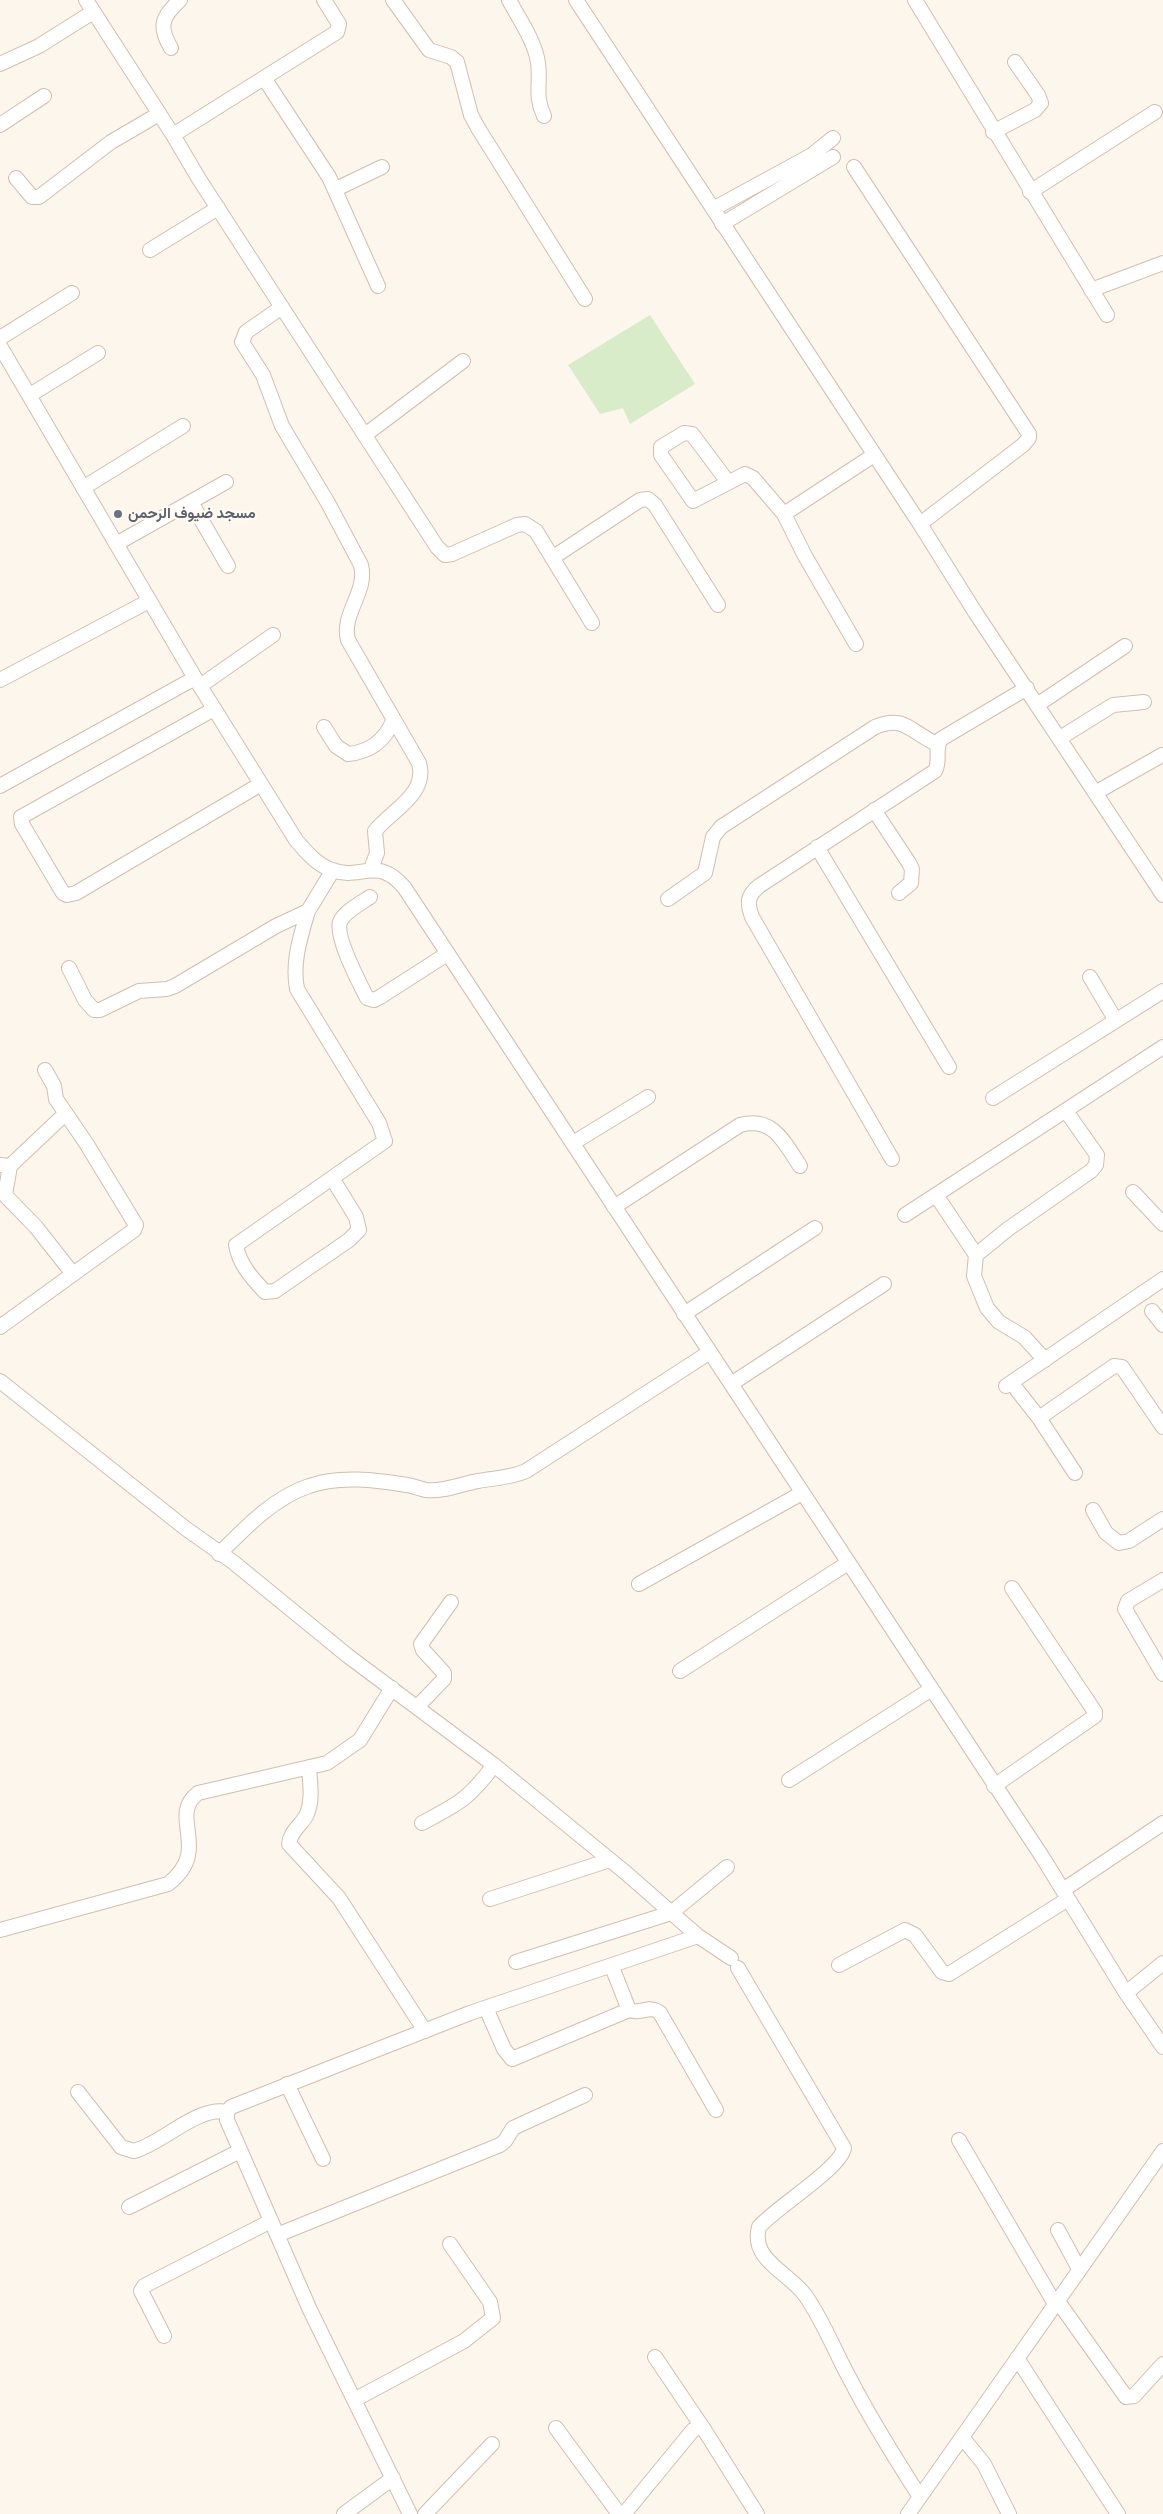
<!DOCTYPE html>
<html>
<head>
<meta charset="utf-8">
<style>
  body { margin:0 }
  canvas { display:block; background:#fdf6ec }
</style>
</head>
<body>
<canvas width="1163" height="2514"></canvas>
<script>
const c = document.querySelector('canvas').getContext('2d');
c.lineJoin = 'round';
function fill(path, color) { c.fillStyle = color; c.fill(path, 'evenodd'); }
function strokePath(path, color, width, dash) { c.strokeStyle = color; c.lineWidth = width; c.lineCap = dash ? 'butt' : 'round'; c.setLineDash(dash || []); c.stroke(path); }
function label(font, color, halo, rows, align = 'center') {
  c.font = font + ' "Titillium Web",Vazirmatn,sans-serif'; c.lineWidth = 4.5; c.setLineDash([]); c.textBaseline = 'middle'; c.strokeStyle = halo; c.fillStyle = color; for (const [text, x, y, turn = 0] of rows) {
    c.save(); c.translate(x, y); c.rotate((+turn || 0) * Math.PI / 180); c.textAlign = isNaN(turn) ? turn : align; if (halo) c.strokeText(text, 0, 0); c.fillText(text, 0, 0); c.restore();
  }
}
fill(new Path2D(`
  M650,315L695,384L630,424L623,408L600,414L568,365Z`), '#d8ecc9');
const minor = new Path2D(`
  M86,0L173,135L337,32L339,24L324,0
  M393,0L429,50L451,57L457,62L471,115L478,128L585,299
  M509,0C519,19 535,41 538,63C541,84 534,95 544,116
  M576,0L920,524L975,612L1163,895
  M915,0L1107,315
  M171,48C158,26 162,17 180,0
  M0,64L39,46L93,12
  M264,78L329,177L378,286
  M0,125L44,96
  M993,132L1035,110L1041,103L1038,95L1015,62
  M173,135L199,179L437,547L445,555L452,554L517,525L525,524L536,531L592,623
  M854,167L1029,434V438L1023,445L920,524
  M16,178L32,197H39L111,142L159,114
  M336,189L382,167
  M1030,192L1155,112
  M713,209L812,155L833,138
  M722,224L833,157
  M150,250L218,208
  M1091,290L1163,263
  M282,307L246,332L242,342L263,375L282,426L328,503L361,565C368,592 341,613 348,640L419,763C428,794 392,810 375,831L377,853L371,869
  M0,338L72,293
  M0,346L195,678L296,840C306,852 317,865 332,870C361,881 376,855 404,887L1043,1858L1126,1993L1163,2047
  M30,395L98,353
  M365,435L463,361
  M728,482L692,434L684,433L661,447V455L693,501L745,474L753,478L784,514L874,455
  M83,488L183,426
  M191,502L228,566
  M784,514L805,556L856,644
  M116,544L226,482
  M552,558L640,500L648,499L655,505L718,605
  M0,680L149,601
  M200,686L273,635
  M1037,705L1125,646
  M214,709L21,817L22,824L63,893L67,895L76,893L261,784
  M324,727L336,746L348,754C370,752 385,740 393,721
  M1060,738L1113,705L1144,702
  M0,786L195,678
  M1095,793L1162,755
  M874,810L909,863L912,869L911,883L899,893
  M817,847L949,1067
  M370,897C361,903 344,912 340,922C335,937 360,984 367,998L374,1000L380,997L447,954
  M668,899L705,873L713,837L721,827L875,727C905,714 911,733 937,744
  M308,911C300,938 292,962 297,989L379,1123L385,1141L236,1245C239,1264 252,1278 265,1292L275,1291L349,1240L359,1230L356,1217L332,1178
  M69,968L85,1000L94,1010H100L139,991L167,989L175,986L276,926L308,911L333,870
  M1090,977L1115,1019
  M993,1098L1163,991
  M573,1143L648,1097
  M892,1159L752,917C747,903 747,896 759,886L935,771C941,760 934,749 941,739L1027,688
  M0,1165L10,1166L65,1114
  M0,1190L36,1227L73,1274
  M1133,1192L1163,1224
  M5,1195L10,1166
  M936,1195L976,1255L974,1276L987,1308L999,1322L1024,1337L1045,1360
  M614,1207L740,1125C773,1116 784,1142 800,1166
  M905,1215L1163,1047
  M976,1255L1008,1229L1091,1171L1096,1165L1097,1155L1066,1111
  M1152,1311L1163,1325
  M684,1314L815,1228
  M0,1327L134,1230L136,1225L86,1143L56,1099L54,1086L45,1070
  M0,1381L185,1528L233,1562L348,1656L494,1765L626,1873L698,1936L731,1958
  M731,1384L884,1284
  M1006,1386L1163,1279
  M1017,1390L1039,1418
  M1075,1473L1039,1418L1114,1366L1122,1367L1163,1427
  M1093,1510L1106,1533L1119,1543L1129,1541L1163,1519
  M219,1554C245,1528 273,1498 309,1486C339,1475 377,1480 407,1485C414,1486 420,1489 426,1490C444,1492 461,1484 478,1481C495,1478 510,1478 526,1471L710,1352
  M1163,1580L1128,1601L1125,1609L1163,1674
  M639,1584L802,1493
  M680,1671L848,1563
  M417,1707L444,1679V1673L423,1650L421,1644L451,1602
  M309,1767C310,1783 313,1799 307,1814C302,1825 290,1831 289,1844L339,1898L425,2031
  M789,1780L930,1690
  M994,1786L1095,1716V1712L1012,1588
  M422,1823C458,1804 469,1799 494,1765
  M1063,1890L1163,1823
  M490,1899L610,1860
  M0,1930L168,1884C213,1849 167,1817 198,1793L327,1763L360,1740L392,1688
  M516,1962L671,1913L727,1867
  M839,1965L905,1930L915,1935L942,1972L949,1974L1068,1899
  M612,1967L629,2010C640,2015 650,2004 660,2013L716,2110
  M738,1968L844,2148C841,2168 775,2208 759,2227C750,2260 788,2272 805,2295C823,2320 835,2352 850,2379C871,2420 895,2458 920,2497
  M1126,1993L1163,1963
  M486,2008L504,2049L512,2059L629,2010
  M287,2084L323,2159
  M78,2092L121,2147L134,2151C163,2143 197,2106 227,2112
  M959,2140L1055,2304
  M129,2207L240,2151
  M1058,2230L1079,2269
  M277,2235L500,2145L505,2141L513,2128L585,2095
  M1057,2300L1126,2397L1134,2396L1163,2364
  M164,2336L141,2291L144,2286L271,2221
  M655,2357L705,2431L757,2514
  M1017,2358L1118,2514
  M354,2400L464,2341L493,2318L490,2302L450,2244
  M556,2428L619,2514
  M962,2437L984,2464L1009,2514
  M344,2514L393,2478
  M410,2514L310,2310L227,2120V2112L231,2107L470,2013L698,1936
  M425,2514L492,2444
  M624,2514L693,2430L701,2427
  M908,2514L1163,2151`);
strokePath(minor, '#d1beb0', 16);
strokePath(minor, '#fff', 14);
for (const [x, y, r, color] of [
  [118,514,5,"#6b7280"]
]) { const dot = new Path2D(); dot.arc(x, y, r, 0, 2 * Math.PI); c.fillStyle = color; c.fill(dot); strokePath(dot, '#fffaf3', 2); }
label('bold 15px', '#5b616d', '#fffaf3', [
  ["مسجد ضيوف الرحمن",128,514]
], 'left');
</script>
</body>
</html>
